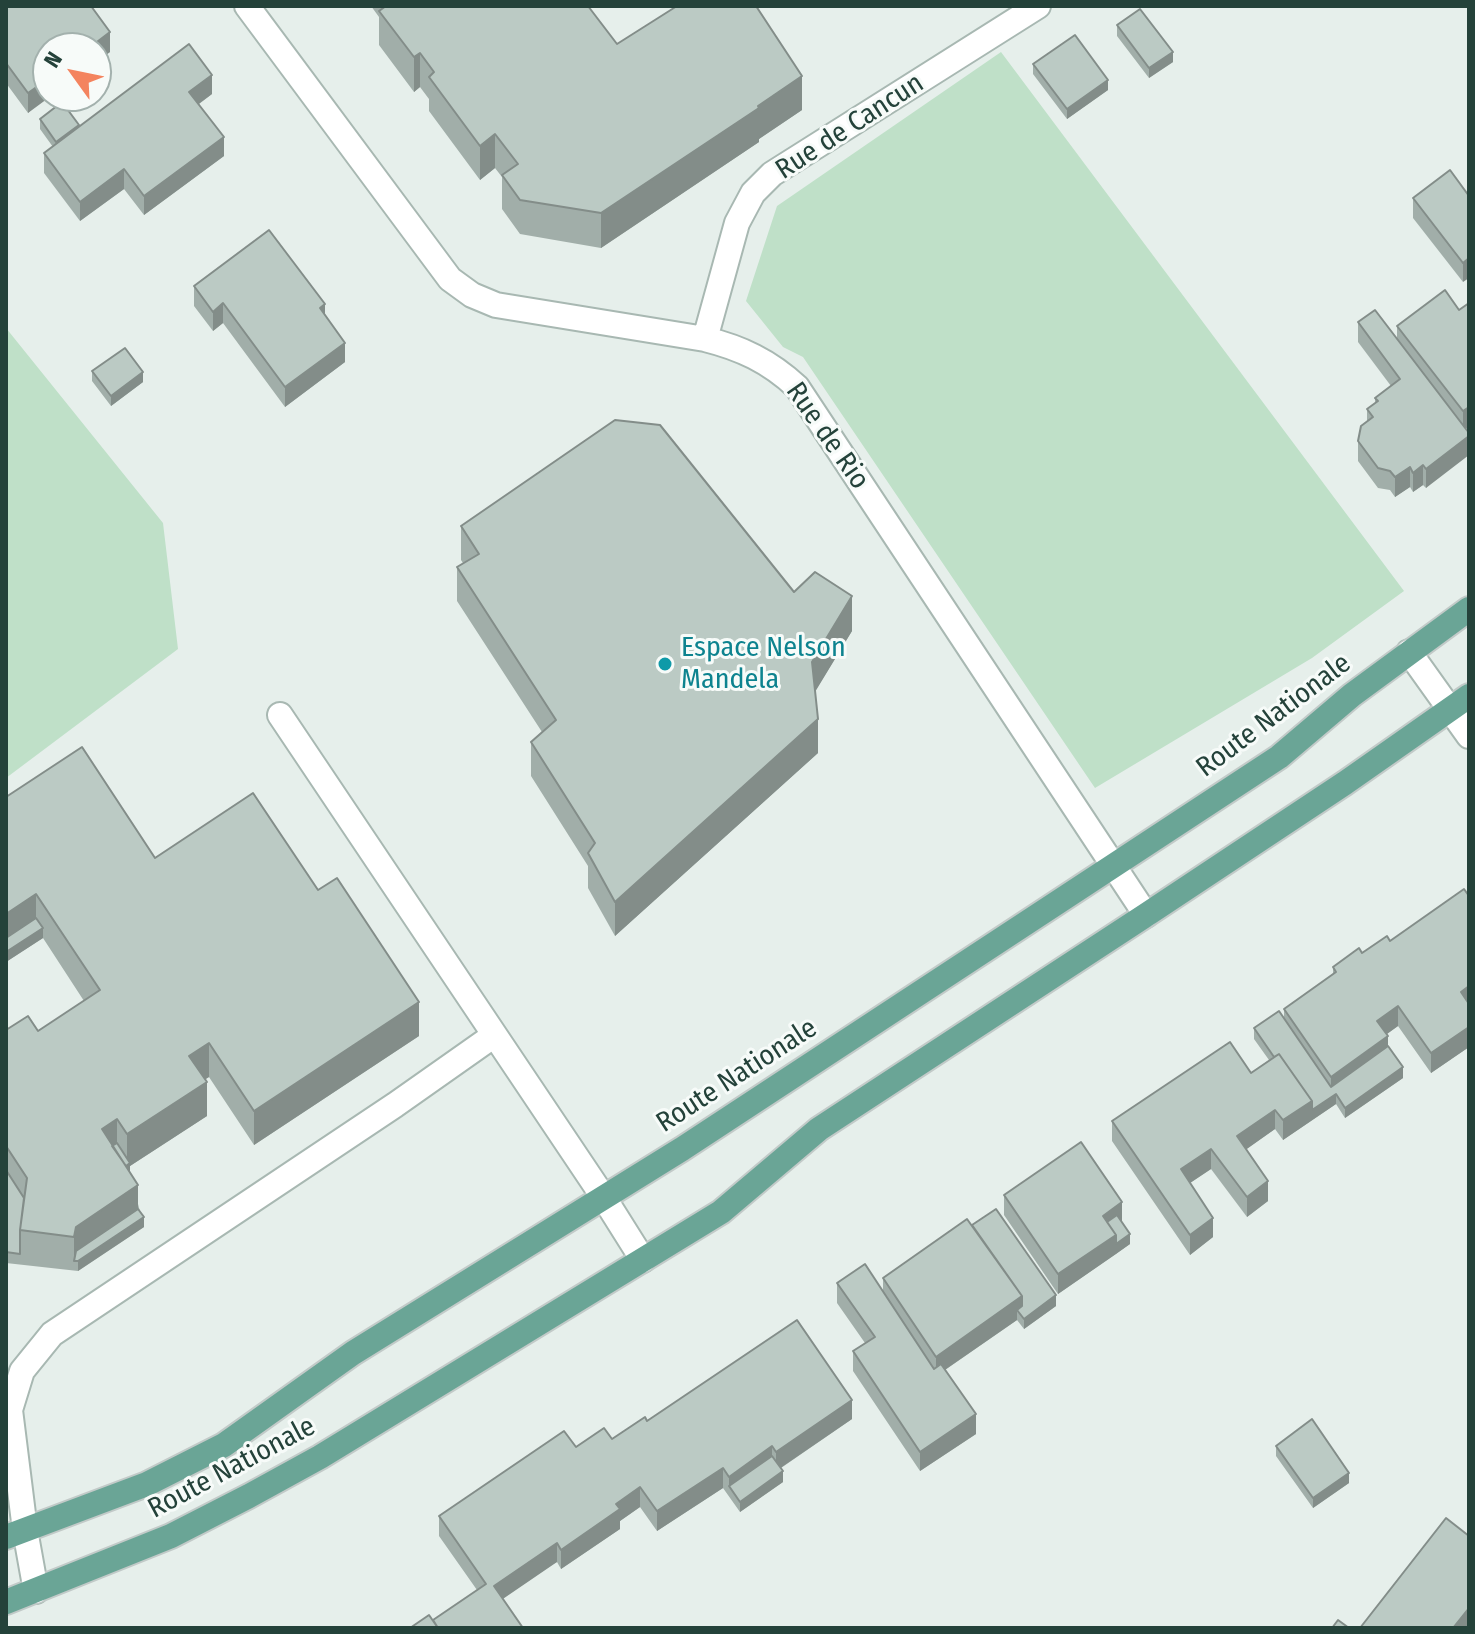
<!DOCTYPE html>
<html>
<head>
<meta charset="utf-8">
<style>
  body { margin:0 }
  #map { position:relative; width:1475px; height:1634px; overflow:hidden; background:#e6efeb; font-family:"Fira Sans Condensed",sans-serif }
  canvas { display:block }
  .frame { position:absolute; inset:0; border:8px solid #24423a; pointer-events:none }
  .north { position:absolute; left:32px; top:32px; width:80px; height:80px; box-sizing:border-box; background:#f7fbf9; border:2px solid #a3b1ad; border-radius:50%; rotate:303deg; font-size:22px; font-weight:700; line-height:32px; text-align:center; color:#24423a }
  .north::after { content:''; display:block; margin:auto; width:28px; height:36px; background:#f4845f; clip-path:polygon(50% 0,100% 100%,50% 72%,0 100%) }
</style>
</head>
<body>
<div id="map">
<canvas width="1475" height="1634"></canvas>
<div class="frame"></div>
<div class="north">N</div>
</div>
<script>
const c = document.querySelector('canvas').getContext('2d');
c.lineJoin = 'round';
function fill(path, color) { c.fillStyle = color; c.fill(path, 'evenodd'); }
function strokePath(path, color, width, dash) { c.strokeStyle = color; c.lineWidth = width; c.lineCap = dash ? 'butt' : 'round'; c.setLineDash(dash || []); c.stroke(path); }
function label(font, color, halo, rows, align = 'center') {
  c.font = font + ' "Fira Sans Condensed",sans-serif'; c.lineWidth = 6; c.setLineDash([]); c.textBaseline = 'middle'; c.strokeStyle = halo; c.fillStyle = color; for (const [text, x, y, turn = 0] of rows) {
    c.save(); c.translate(x, y); c.rotate((+turn || 0) * Math.PI / 180); c.textAlign = isNaN(turn) ? turn : align; if (halo) c.strokeText(text, 0, 0); c.fillText(text, 0, 0); c.restore();
  }
}
fill(new Path2D(`
  M1001,52L1404,591L1312,658L1095,788L803,357L783,347L746,301L777,206Z
  M6,328L163,523L178,649L6,778Z`), '#bfe0c8');
const service = new Path2D(`
  M1409,652L1469,736
  M280,715L604,1198L643,1260
  M36,1591L25,1530L10,1410L22,1371L52,1334L395,1105L493,1036`);
const minor = new Path2D(`
  M247,6L450,279L472,295L496,305L705,339C741,348 769,361 797,387L1146,915
  M705,339L737,223L753,193L772,174L1038,6`);
const primary = new Path2D(`
  M6,1537L147,1484L224,1445L353,1353L682,1149L1279,757L1352,695L1469,609
  M6,1602L171,1536L249,1496L320,1457L721,1212L819,1129L1146,915L1345,783L1469,696`);
strokePath(service, '#a8b8b2', 28);
strokePath(minor, '#a8b8b2', 28);
strokePath(primary, '#c2cac8', 28);
strokePath(service, '#fff', 24);
strokePath(minor, '#fff', 24);
strokePath(primary, '#6aa596', 24);
fill(new Path2D(`
  M6,6L110,52L96,62V48L28,113L6,83Z
  M371,6H588L617,44L802,110L759,139V142L601,248L520,234L502,209V177L495,168L480,180L429,111V99L420,87L414,92L379,45V17Z
  M1117,25L1173,62L1149,78L1117,36Z
  M1033,64L1108,90L1067,119L1033,74Z
  M212,94L199,104L224,156L144,215L124,189L80,221L44,173V153L53,147L40,129V119L79,127Z
  M1469,196L1463,282L1413,218V198Z
  M194,286L325,316L345,362L285,407L223,323L213,331L194,306Z
  M1469,303V426L1466,429L1426,488L1423,485L1413,492L1410,487L1395,497L1390,490L1378,488L1358,461V441L1367,421V409L1375,403V398L1391,386L1358,342V322L1397,339V326L1459,310Z
  M92,371L143,382L111,406L92,381Z
  M461,526L794,592L852,631L815,691L818,753L615,936L588,888V866L531,776V742L542,732L457,601V567L463,563L461,560Z
  M6,797L155,858L318,890L419,1036L254,1145L209,1077L205,1079L207,1116L130,1166V1173L144,1227L78,1271L6,1263V1030L38,1031L84,1001L43,938L6,962Z
  M1469,896V1047L1431,1073L1398,1026L1387,1034L1388,1046L1403,1078L1345,1118L1336,1104L1283,1140L1275,1129L1246,1149L1268,1201L1247,1217L1211,1169L1190,1183L1213,1237L1190,1255L1112,1141V1121L1251,1073L1269,1060L1254,1039V1028L1284,1018V1009L1333,974V967L1390,941Z
  M1004,1195L1122,1222L1130,1244L1058,1294L1004,1215Z
  M972,1225L1056,1306L1024,1329L1017,1320L945,1370L976,1434L920,1471L853,1371V1351L865,1343L837,1303V1283L883,1291V1278Z
  M852,1419L781,1468L783,1482L740,1512L723,1488L657,1531L640,1507L620,1521V1529L561,1569L557,1562L433,1620L477,1590L439,1536V1516L576,1447L612,1439L647,1421Z
  M1276,1446L1349,1483L1313,1508L1276,1456Z`), '#a1aea9');
fill(new Path2D(`
  M110,32V52L96,62V48H89Z
  M1173,52V62L1149,78V68Z
  M420,53V87L414,92V57Z
  M212,75V94L189,111V92Z
  M802,76V110L759,139V142L601,248V213Z
  M48,79V96H51L28,113V93Z
  M1108,80V90L1067,119V109Z
  M79,125V135L56,152V142Z
  M495,134V168L480,180V146Z
  M224,137V156L144,215V196Z
  M124,169V189L80,221V202Z
  M1469,258V278L1463,282V263Z
  M223,303V323L213,331V312Z
  M325,304V324L320,308Z
  M345,343V362L285,407V387Z
  M143,372V382L111,406V396Z
  M1469,407V426L1463,431V411Z
  M1469,436V455L1426,488V469Z
  M1423,465V485L1413,492V473Z
  M1410,467V487L1395,497V477Z
  M852,596V631L812,697V662Z
  M818,719V753L615,936V902Z
  M36,894V928L6,948V914Z
  M43,928V938L6,962V952Z
  M1469,986V1006L1461,992Z
  M419,1002V1036L254,1145V1111Z
  M1398,1006V1026L1377,1041V1021Z
  M1469,1027V1047L1431,1073V1053Z
  M1388,1036V1056L1331,1097V1077Z
  M209,1043V1077L189,1090V1056Z
  M1403,1067V1078L1345,1118V1108Z
  M207,1082V1116L130,1166V1173H115L127,1165V1134Z
  M1336,1094V1104L1283,1140V1120L1312,1101Z
  M1275,1110V1129L1237,1156V1136Z
  M117,1119V1153L102,1129Z
  M1211,1149V1169L1181,1189V1169Z
  M1268,1181V1201L1247,1217V1197Z
  M138,1185V1220L74,1261V1271V1237L76,1227Z
  M1122,1202V1222L1108,1232L1103,1216Z
  M144,1217V1227L78,1271V1261Z
  M1213,1218V1237L1190,1255V1235Z
  M1130,1234V1244L1116,1254V1244Z
  M1116,1235V1254L1058,1294V1274Z
  M1056,1295V1306L1024,1329V1319Z
  M1022,1296V1316L1017,1310V1320L936,1376V1357Z
  M852,1400V1419L776,1471V1452Z
  M976,1414V1434L920,1471V1452Z
  M772,1446V1466L729,1486V1477Z
  M723,1468V1488L657,1531V1511Z
  M783,1471V1482L740,1512V1502Z
  M1349,1473V1483L1313,1508V1498Z
  M640,1487V1507L620,1521V1529L561,1569V1550L616,1504Z
  M557,1543V1562L494,1605V1586Z
  M1469,1608L1468,1628H1453Z`), '#838d89');
const building = new Path2D(`
  M6,6H79L80,7L82,6H91L110,32L89,48H48V79L28,93L6,63Z
  M386,6H588L617,44L677,6H756L802,76L758,106L759,108L601,213L520,200L502,175L518,164L495,134L480,146L429,77L434,72L420,53L414,57L379,11Z
  M1140,9L1173,52L1149,68L1117,25Z
  M1075,35L1108,80L1067,109L1033,64Z
  M189,44L212,75L189,92L224,137L144,196L124,169L80,202L44,153Z
  M62,102L79,125L56,142L40,119Z
  M1450,170L1469,196V258L1463,263L1413,198Z
  M269,230L325,304L320,308L345,343L285,387L223,303L213,312L194,286Z
  M1445,290L1459,310L1469,303V407L1463,411L1397,326Z
  M1375,310L1469,433V436L1426,469L1423,465L1413,473L1410,467L1395,477L1390,471L1378,468L1358,441L1361,426L1373,417L1367,409L1378,401L1375,398L1400,379L1358,322Z
  M125,348L143,372L111,396L92,371Z
  M615,420L660,425L794,592L815,572L852,596L812,662L818,719L615,902L588,853L595,843L531,742L556,720L457,567L479,554L461,526Z
  M82,747L155,858L253,793L318,890L337,878L419,1002L254,1111L209,1043L189,1056L207,1082L127,1134L117,1119L102,1129L138,1185L76,1227L74,1237L20,1230L27,1178L6,1146V1030L28,1016L38,1031L100,990L36,894L6,914V797Z
  M1464,889L1469,896V986L1461,992L1469,1004V1027L1431,1053L1398,1006L1377,1021L1388,1036L1331,1077L1284,1009L1336,972L1333,967L1359,948L1362,953L1387,936L1390,941Z
  M36,918L43,928L6,952V938Z
  M1279,1011L1331,1087L1388,1046L1403,1067L1345,1108L1336,1094L1312,1110V1101L1279,1054L1274,1057L1254,1028Z
  M1230,1042L1251,1073L1279,1054L1312,1101L1283,1120L1275,1110L1237,1136L1268,1181L1247,1197L1211,1149L1181,1169L1213,1218L1190,1235L1112,1121Z
  M1081,1142L1122,1202L1103,1216L1116,1235L1058,1274L1004,1195Z
  M117,1143L130,1163L126,1166L112,1146Z
  M6,1170L24,1198L20,1230V1254L6,1252Z
  M138,1209L144,1217L78,1261H74L76,1251Z
  M996,1209L1056,1295L1024,1319L1017,1310L1022,1306V1296L972,1225Z
  M1117,1215L1130,1234L1116,1244V1235L1107,1222Z
  M967,1219L1022,1296L936,1357L883,1278Z
  M865,1264L934,1369L941,1364L976,1414L920,1452L853,1351L875,1337L837,1283Z
  M797,1320L852,1400L776,1452L772,1446L729,1477L723,1468L657,1511L640,1487L616,1504L620,1509L561,1550L557,1543L494,1586L523,1628H438L433,1620L486,1584L439,1516L564,1431L576,1447L604,1428L612,1439L645,1417L647,1421Z
  M1312,1419L1349,1473L1313,1498L1276,1446Z
  M772,1456L783,1471L740,1502L729,1486Z
  M1446,1518L1469,1536V1608L1453,1628H1360Z
  M429,1615L438,1628H410Z
  M1338,1620L1349,1628H1332Z`);
fill(building, '#bbcac4');
strokePath(building, '#838d89', 2);
for (const [x, y, r, color] of [
  [665,664,8,"#0f9aa8"]
]) { const dot = new Path2D(); dot.arc(x, y, r, 0, 2 * Math.PI); c.fillStyle = color; c.fill(dot); strokePath(dot, '#f7fbf9', 3); }
label('28px', '#24423a', '#f7fbf9', [
  ["Rue de Cancun",850,127,-33],
  ["Rue de Rio",827,436,55],
  ["Route Nationale",1274,716,-37],
  ["Route Nationale",737,1076,-33],
  ["Route Nationale",232,1468,-28]
]);
label('28px', '#0d838f', '#f7fbf9', [
  ["Espace Nelson",681,648],
  ["Mandela",681,680]
], 'left');
</script>
</body>
</html>
